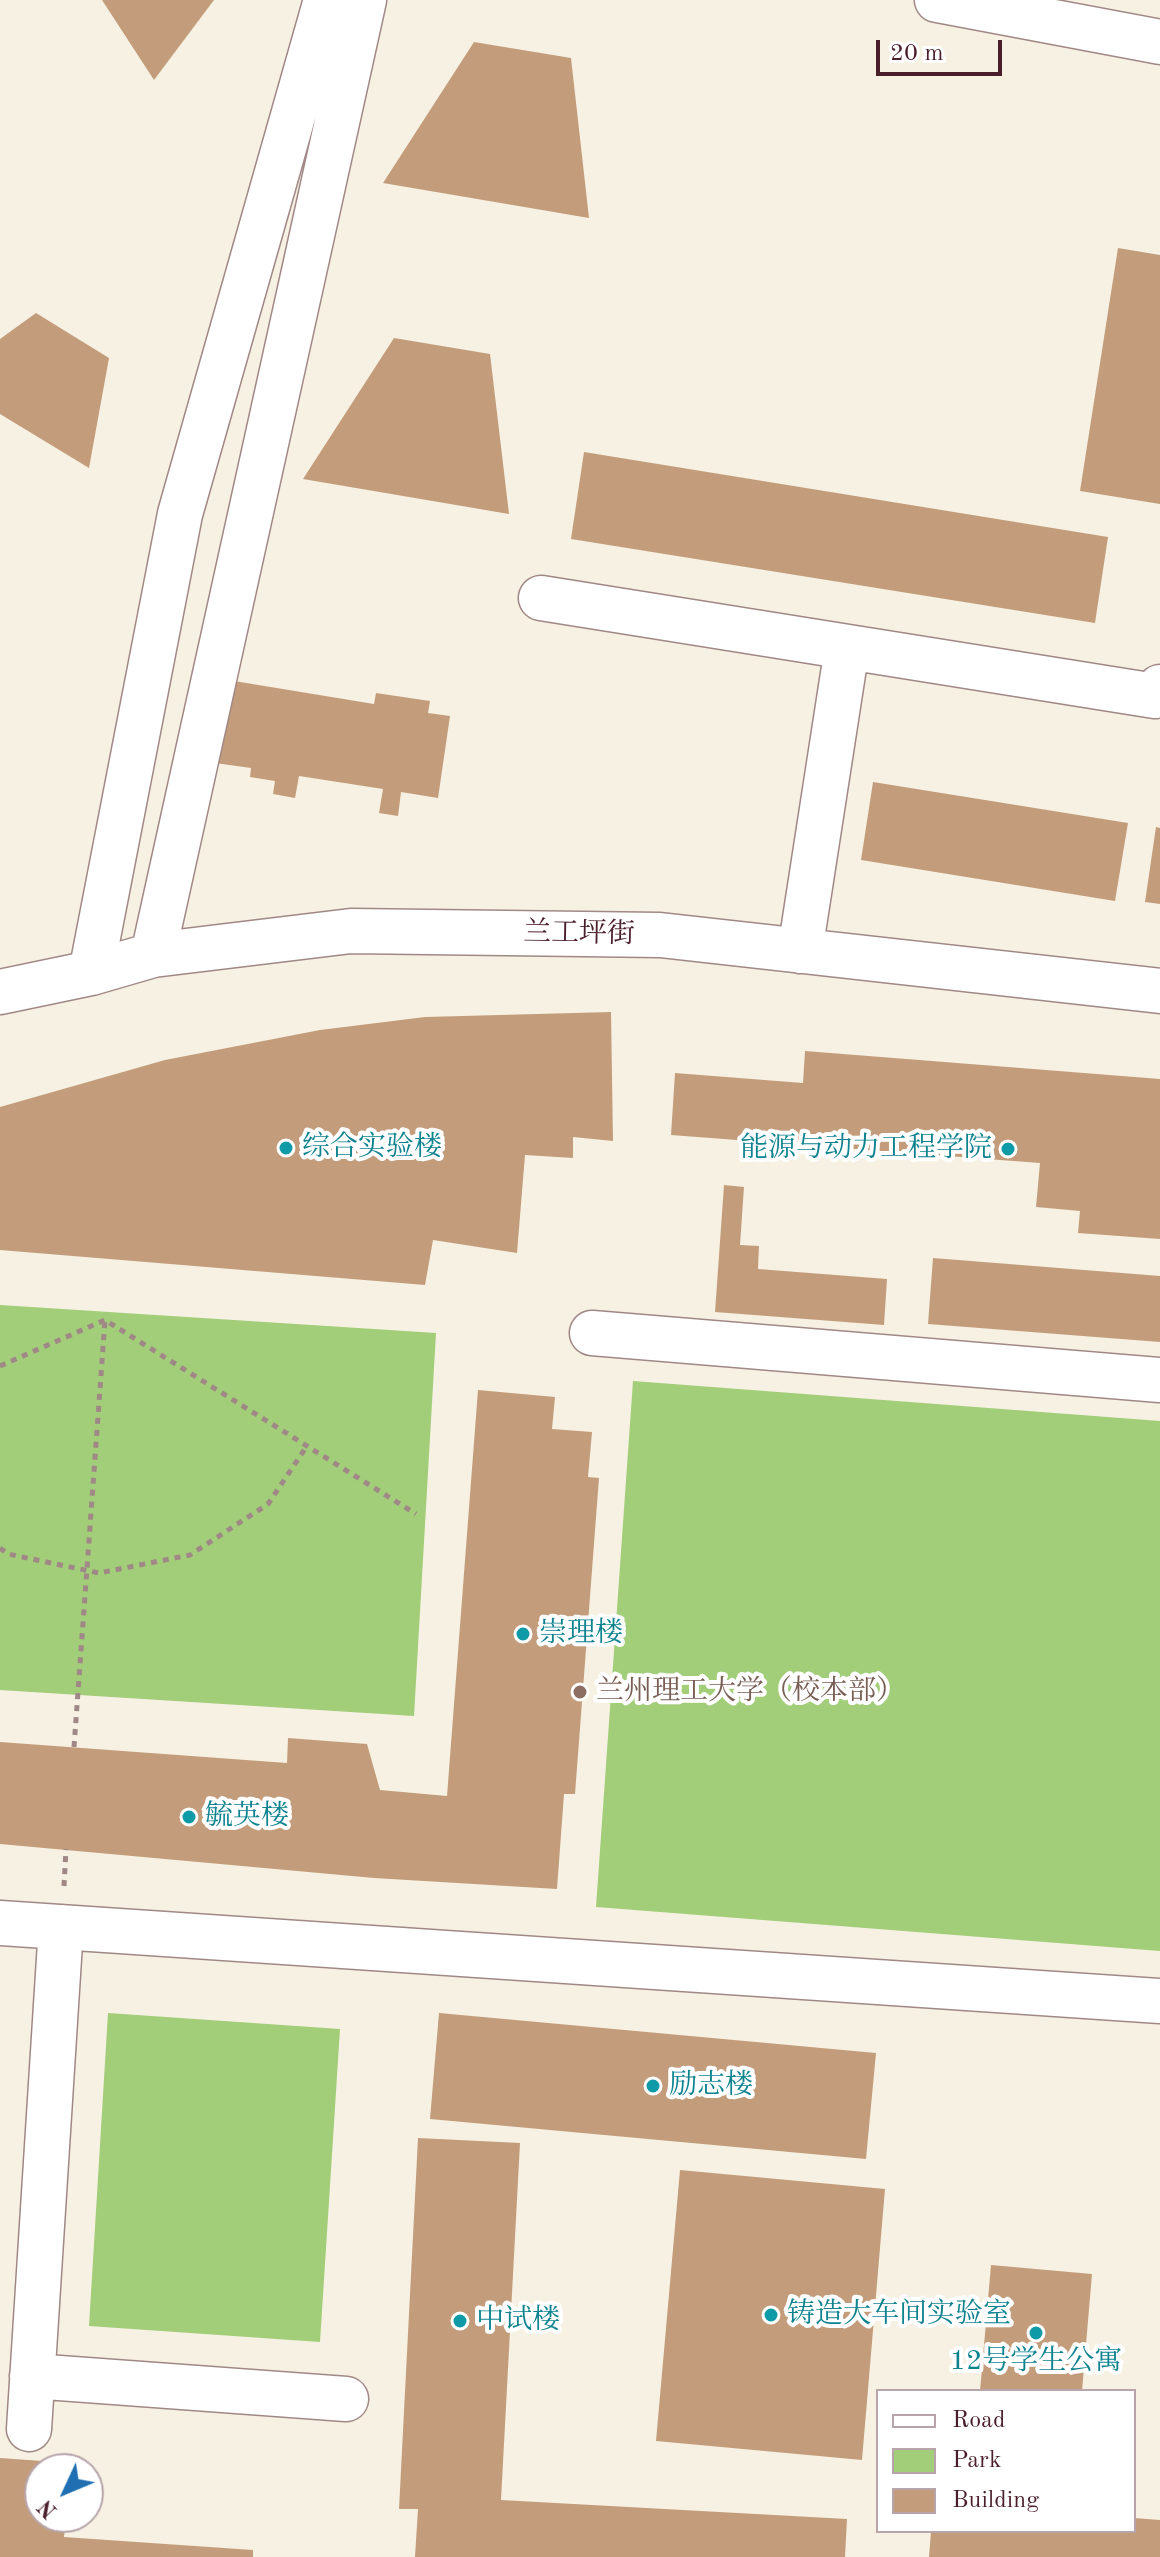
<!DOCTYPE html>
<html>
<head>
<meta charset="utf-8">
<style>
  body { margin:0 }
  #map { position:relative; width:1160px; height:2557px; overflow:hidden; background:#f6f1e2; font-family:"Old Standard TT",serif }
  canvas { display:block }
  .legend { position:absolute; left:876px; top:2389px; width:260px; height:144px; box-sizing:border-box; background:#fff; border:2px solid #b7a5aa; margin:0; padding:10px 14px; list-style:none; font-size:24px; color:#4a1f2b }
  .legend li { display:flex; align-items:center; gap:16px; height:40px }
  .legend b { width:40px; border:2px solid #b7a5aa }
  .north { position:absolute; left:24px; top:2453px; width:80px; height:80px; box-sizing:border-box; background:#fff; border:2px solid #b7a5aa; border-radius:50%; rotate:226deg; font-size:22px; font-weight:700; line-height:32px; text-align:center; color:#4a1f2b }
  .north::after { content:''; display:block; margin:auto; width:28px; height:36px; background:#1f6fb2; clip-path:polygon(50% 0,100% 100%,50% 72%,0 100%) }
  .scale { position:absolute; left:876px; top:40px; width:126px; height:36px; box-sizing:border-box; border:4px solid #4a1f2b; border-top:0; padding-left:10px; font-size:24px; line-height:28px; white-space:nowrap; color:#4a1f2b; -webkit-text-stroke:6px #fff; paint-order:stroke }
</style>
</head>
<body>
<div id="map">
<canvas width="1160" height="2557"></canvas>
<ul class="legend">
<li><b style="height:10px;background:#fff"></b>Road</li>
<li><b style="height:22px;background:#a2cd79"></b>Park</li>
<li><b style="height:22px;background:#c39d7b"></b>Building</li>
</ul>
<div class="north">N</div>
<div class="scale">20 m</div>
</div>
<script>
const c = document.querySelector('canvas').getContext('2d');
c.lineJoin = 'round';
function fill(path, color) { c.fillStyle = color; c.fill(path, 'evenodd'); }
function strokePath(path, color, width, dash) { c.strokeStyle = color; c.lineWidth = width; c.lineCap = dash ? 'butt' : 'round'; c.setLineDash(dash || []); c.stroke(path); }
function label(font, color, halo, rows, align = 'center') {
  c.font = font + ' "Old Standard TT","Noto Serif SC",serif'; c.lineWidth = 8; c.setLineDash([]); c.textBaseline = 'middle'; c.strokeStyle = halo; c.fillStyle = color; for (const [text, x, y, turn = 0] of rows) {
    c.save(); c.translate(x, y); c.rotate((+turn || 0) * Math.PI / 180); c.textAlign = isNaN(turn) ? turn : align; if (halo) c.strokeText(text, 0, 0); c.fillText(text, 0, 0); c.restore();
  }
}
fill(new Path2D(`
  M0,1305L436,1333L414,1716L0,1690Z
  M633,1381L1160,1421V1951L596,1907Z
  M108,2013L340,2029L320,2342L89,2326Z`), '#a2cd79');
fill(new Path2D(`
  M102,0H214L154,80Z
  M474,42L571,58L589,218L383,183Z
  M1118,248L1160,255V504L1080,491Z
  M36,313L109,358L89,468L0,414V339Z
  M394,338L490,354L509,514L303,479Z
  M584,452L1108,537L1095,623L571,539Z
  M228,680L374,704L376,693L430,701L428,713L450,716L438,798L401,792L398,816L379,813L383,789L299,776L295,798L273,794L275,781L250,777L251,768L215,763Z
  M873,782L1128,823L1115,901L861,860Z
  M1156,827L1160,828V904L1145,902Z
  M611,1012L613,1141L573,1137V1158L525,1155L517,1253L433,1240L425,1285L0,1250V1107L165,1060L320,1030L425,1017Z
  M805,1051L1160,1079V1239L1078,1233L1080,1211L1036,1207L1040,1163L671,1135L675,1073L803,1083Z
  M724,1185L744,1187L740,1245L759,1246L758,1269L887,1279L884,1325L715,1312Z
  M933,1258L1160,1276V1342L928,1324Z
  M478,1390L555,1397L552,1429L592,1432L588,1477L599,1478L575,1794H564L557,1889L374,1878L0,1844V1742L287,1763L288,1738L367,1744L380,1790L447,1796Z
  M439,2013L876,2053L866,2159L430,2119Z
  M418,2138L520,2143L501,2500L847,2519L845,2557H415L418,2509H399Z
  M680,2170L885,2189L862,2460L656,2441Z
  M991,2265L1092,2274L1082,2391H980Z
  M0,2458L70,2463L69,2469H40V2517H66L64,2537L253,2550V2557H0Z
  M1134,2518L1160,2520V2557H929L931,2531H1134Z`), '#c39d7b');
const minor = new Path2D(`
  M937,0L1160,42
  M541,598L1155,696L1160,687
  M800,951L847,648
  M153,955L364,0
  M91,973L180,514L326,0
  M0,992L91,973L153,955L351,931L660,935L1160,991
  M592,1333L1160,1380
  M0,1923L1160,2001
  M32,2376L346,2399
  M29,2429L61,1927`);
strokePath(minor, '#a08886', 47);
strokePath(new Path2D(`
  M0,1366L105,1320L416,1514
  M0,1548L8,1554L99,1573L190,1555L268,1504L307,1446
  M74,1747L105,1320
  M64,1886L66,1849`), '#a08886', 5, [6, 6]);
strokePath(minor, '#fff', 44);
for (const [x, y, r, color] of [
  [286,1148,8,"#0f9aa8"],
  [1008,1149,8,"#0f9aa8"],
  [523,1634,8,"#0f9aa8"],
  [580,1692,8,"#8d6e63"],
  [189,1817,8,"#0f9aa8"],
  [653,2086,8,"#0f9aa8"],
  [771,2315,8,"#0f9aa8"],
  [460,2321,8,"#0f9aa8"],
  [1036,2333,8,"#0f9aa8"]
]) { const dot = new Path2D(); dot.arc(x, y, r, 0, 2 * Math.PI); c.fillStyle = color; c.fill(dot); strokePath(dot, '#fff', 3); }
label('28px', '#4a1f2b', '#fff', [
  ["兰工坪街",579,934,1]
]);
label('28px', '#0d838f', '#fff', [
  ["综合实验楼",302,1148],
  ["能源与动力工程学院",992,1149,"right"],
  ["崇理楼",539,1634],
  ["毓英楼",205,1817],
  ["励志楼",669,2086],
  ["铸造大车间实验室",787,2315],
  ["中试楼",476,2321],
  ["12号学生公寓",1036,2362,"center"]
], 'left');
label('28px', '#785e54', '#fff', [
  ["兰州理工大学（校本部）",596,1692]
], 'left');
</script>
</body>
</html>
